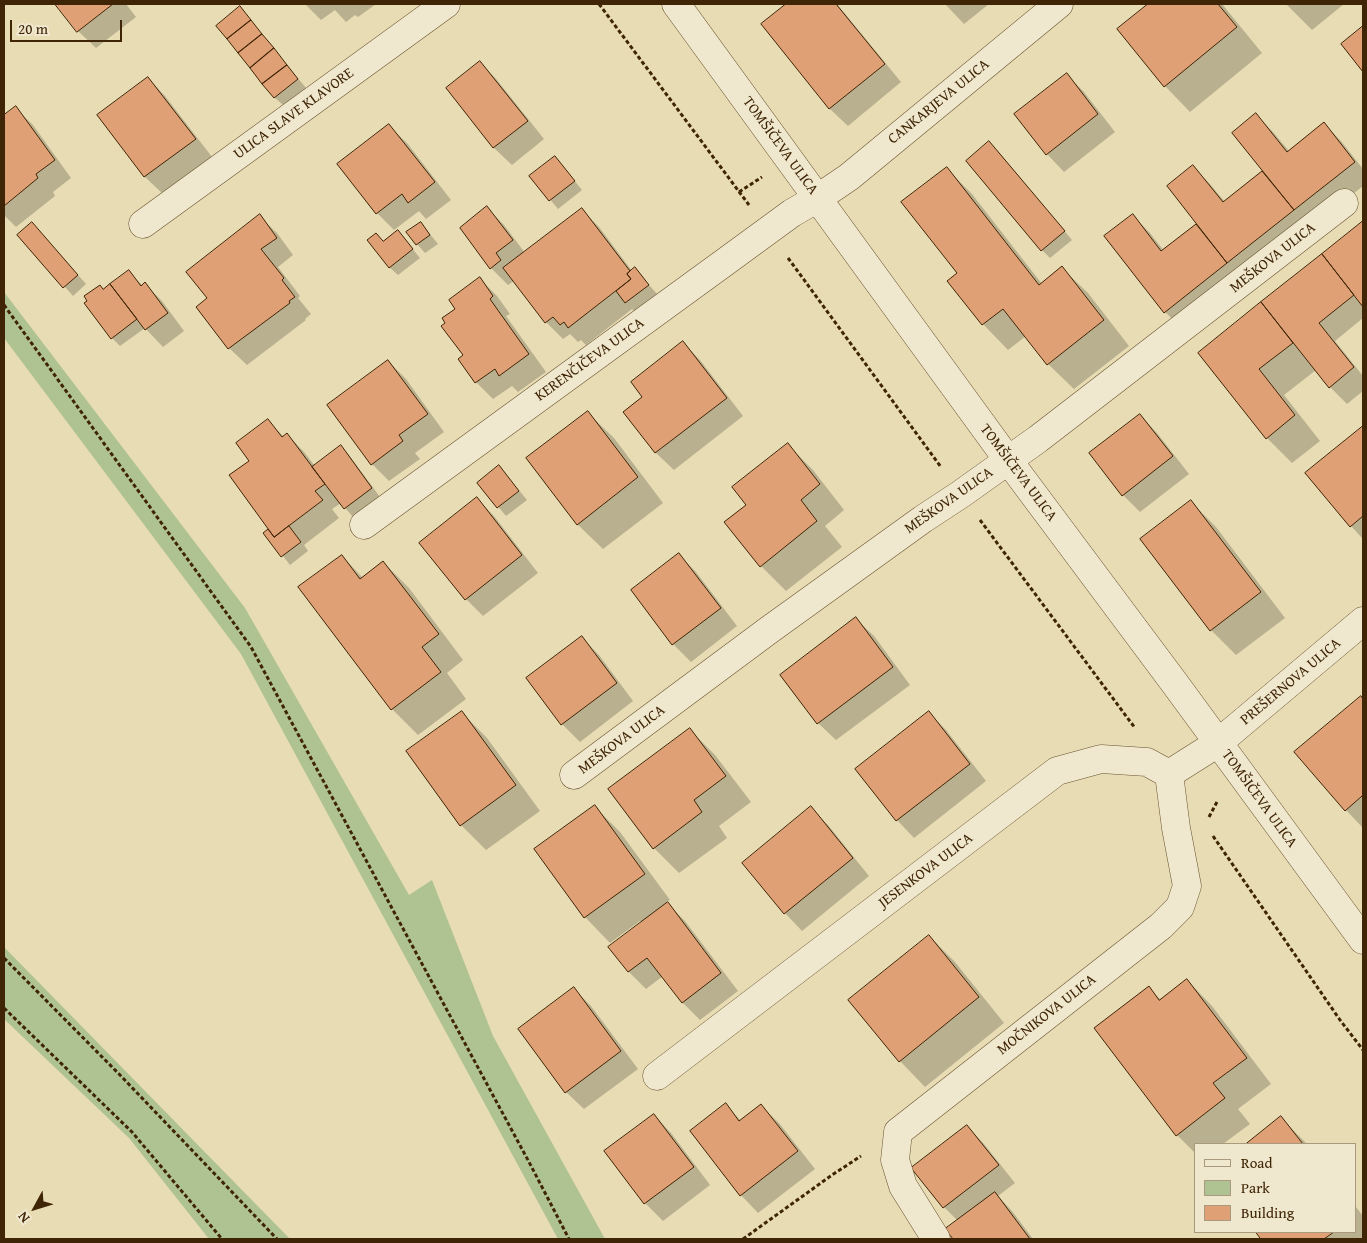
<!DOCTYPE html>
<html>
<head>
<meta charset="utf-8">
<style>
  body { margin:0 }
  #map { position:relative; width:1367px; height:1243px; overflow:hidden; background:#e7dcb3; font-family:"Gentium Book Plus",serif }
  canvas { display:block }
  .frame { position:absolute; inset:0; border:5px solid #3f2405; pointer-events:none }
  .legend { position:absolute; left:1194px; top:1143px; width:162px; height:90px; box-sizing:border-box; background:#efe8ce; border:1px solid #a99a7e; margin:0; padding:6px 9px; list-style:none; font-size:15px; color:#3f2405 }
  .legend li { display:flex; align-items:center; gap:10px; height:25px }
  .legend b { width:25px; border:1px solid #a99a7e }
  .north { position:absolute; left:10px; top:1183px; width:50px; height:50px; -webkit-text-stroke:4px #efe8ce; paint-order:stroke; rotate:231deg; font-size:14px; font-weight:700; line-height:20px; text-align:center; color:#3f2405 }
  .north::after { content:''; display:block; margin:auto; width:18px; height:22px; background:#3f2405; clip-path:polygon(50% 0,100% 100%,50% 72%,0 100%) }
  .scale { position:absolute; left:10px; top:20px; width:112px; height:22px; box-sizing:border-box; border:2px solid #3f2405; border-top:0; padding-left:6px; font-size:15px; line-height:18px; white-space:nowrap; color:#3f2405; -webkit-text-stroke:4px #efe8ce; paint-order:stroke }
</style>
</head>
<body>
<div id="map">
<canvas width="1367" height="1243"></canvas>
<div class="frame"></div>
<ul class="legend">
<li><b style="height:6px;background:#efe8ce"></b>Road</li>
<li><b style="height:14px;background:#afc291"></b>Park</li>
<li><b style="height:14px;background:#e0a075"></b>Building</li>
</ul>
<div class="north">N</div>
<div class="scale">20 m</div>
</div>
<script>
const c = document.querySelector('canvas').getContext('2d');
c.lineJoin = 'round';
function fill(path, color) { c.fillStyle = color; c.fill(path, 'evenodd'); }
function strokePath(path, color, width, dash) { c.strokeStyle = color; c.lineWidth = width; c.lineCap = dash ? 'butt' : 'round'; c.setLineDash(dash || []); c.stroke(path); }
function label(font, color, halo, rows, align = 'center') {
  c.font = font + ' "Gentium Book Plus",serif'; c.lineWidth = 5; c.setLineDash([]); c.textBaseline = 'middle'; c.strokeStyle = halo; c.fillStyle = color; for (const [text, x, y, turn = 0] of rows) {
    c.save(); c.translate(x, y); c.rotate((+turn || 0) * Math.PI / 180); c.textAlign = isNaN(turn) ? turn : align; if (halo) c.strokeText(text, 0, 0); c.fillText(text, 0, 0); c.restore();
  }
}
fill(new Path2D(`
  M4,292L245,608L409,895L432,880L493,1036L605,1239H558L241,654L4,338Z
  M4,947L290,1239H209L129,1138L4,1019Z`), '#afc291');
fill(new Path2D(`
  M57,4H126L136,17L96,48L78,31Z
  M305,4H376L358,17L355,15L346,22L335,10L321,20Z
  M788,4H837L901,82L848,126L830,109L762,25Z
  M945,4H989L964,24Z
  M1150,4H1222L1262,53L1190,112L1165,86L1118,29Z
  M1286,4H1344L1312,30Z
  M240,8L306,88L283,105L274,97Z
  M480,62L497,80L544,139L512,165L494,148L448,88Z
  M1067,75L1084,92L1115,132L1064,172L1047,154Z
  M148,78L165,96L212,157L163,194L145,177L99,115Z
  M15,108L33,125L71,178L53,192L55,196L16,227L4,215V117Z
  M1256,115L1273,132L1289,151L1324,124L1341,141L1363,169V186L1183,329L1165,312L1133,216L1150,233L1164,251L1198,224L1193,167L1210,184L1225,202L1264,171Z
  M389,126L407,143L451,200L426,219L419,211L394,230L377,213Z
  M998,151L1072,240L1050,258L1042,250Z
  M555,157L582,190L558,209L531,176Z
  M946,168L972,194L1042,284L1062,268L1088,293L1129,346L1074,389L1048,364L1026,336L1008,350L983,324L949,282L959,273Z
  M487,208L504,225L525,253L582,210L599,227L632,271L635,269L657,294L634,311L632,309L586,345L581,340L578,342L570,334L563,339L546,322L514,281L508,285L491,268Z
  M259,216L277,233L293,255L278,267L300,296L298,298L311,314L305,319L306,320L247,365L229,348L209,299Z
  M421,223L438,244L425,253L417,244Z
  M1363,223V318L1335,341L1363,376V391L1347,404L1330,387L1316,370L1284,395L1320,441L1292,463L1267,438L1199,353Z
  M398,231L420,258L398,275L389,267L384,242Z
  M40,232L86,284L73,296L19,235Z
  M129,272L143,286L145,284L162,301L184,331L163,347L145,328L120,346L112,338L104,290Z
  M480,279L497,296L510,314L506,316L546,372L518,392L512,386L493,399L476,382L464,355L456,309Z
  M683,343L700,360L743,416L674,470L656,453L625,412L644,397Z
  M388,361L406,379L444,432L415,453L420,459L389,481L372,464Z
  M588,413L614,438L663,503L603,549L577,524Z
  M1140,415L1157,433L1189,474L1140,512L1123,495Z
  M268,421L284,437L287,434L304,452L315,466L341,447L349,455L380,497L353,517L341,503L332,509L339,518L304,545L308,551L290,565L265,533L270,529L250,461Z
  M1363,427V539L1351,526L1307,473Z
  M788,445L813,470L844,510L825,526L842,547L786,591L761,566L748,505Z
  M499,466L527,500L506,516L478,483Z
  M477,499L494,516L538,573L483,616L466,599Z
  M1191,502L1216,527L1285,618L1236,655L1211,630Z
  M679,555L696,572L737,626L691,662L673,644L633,590Z
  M342,556L363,578L383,562L409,588L463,660L447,673L466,699L418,735L392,709L300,587Z
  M856,619L874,636L910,685L836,740L818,723Z
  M582,638L599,655L633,701L580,742L562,724L528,679Z
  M1360,697L1363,700V828L1346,810Z
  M462,713L487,738L540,811L486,850L461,825Z
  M929,713L946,730L986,781L914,838L897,820L857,769Z
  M690,730L715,755L751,802L719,826L727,838L679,873L654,848Z
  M595,807L620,832L670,900L666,902L685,921L738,991L700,1020L682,1002L663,976L646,989L629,972L609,947L642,923L640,921L610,943L585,917Z
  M811,808L828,825L869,876L802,931L785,913Z
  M929,936L955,962L1004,1023L925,1087L900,1061Z
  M1187,980L1212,1006L1271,1084L1238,1109L1250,1124L1223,1144H1196V1154L1177,1135L1149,988L1161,1000Z
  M574,989L591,1006L638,1069L584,1109L566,1092Z
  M726,1105L741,1121L761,1106L779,1123L815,1169L758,1213L741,1195Z
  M654,1115L671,1133L710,1185L663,1221L645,1203L606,1151Z
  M1281,1118L1307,1144H1248Z
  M967,1126L984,1144L1015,1183L998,1196L1012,1211L1033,1239H955L947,1229L958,1221L944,1207L913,1168Z
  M1356,1207L1363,1216V1239H1263L1257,1232H1356Z`), '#0003');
const building = new Path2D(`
  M55,4H113L77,32Z
  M786,4H836L885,64L829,109L761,24Z
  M1148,4H1218L1237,27L1164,87L1117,29Z
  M240,6L251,20L227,39L216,26Z
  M251,20L262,34L238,53L227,39Z
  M1363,26V72L1341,44Z
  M262,34L274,48L250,68L238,53Z
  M274,48L287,65L262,84L250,68Z
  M480,61L528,121L493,148L446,88Z
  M287,65L298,79L274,98L262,84Z
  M1067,73L1098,114L1046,155L1014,114Z
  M148,77L196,139L144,177L97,115Z
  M16,106L55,160L36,174L38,178L4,206V115Z
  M1256,113L1287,152L1324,122L1355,162L1294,210L1232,133Z
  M389,124L435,182L408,203L402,194L376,214L337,164Z
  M989,141L1065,231L1041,251L966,161Z
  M555,156L575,181L549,201L529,176Z
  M1193,165L1223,202L1262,171L1294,210L1227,263L1167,186Z
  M947,167L1039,285L1062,266L1104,320L1047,365L1003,309L982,325L947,281L957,273L901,202Z
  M487,206L513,240L496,253L501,260L490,269L460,228Z
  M582,208L630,271L627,274L631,279L568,328L564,322L560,325L553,317L545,323L503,268Z
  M260,214L277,238L261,249L284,278L282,280L295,297L289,301L290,303L228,349L196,307L207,298L186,272Z
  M1133,214L1161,251L1196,224L1227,263L1164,313L1104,236Z
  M1363,221V307L1322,254Z
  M32,222L78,275L63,288L17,235Z
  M421,222L430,235L416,245L406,232Z
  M398,230L413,249L389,268L367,240L376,233L383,241Z
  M1322,254L1354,295L1319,323L1354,367L1329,388L1261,302Z
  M635,267L649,285L625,303L616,291L631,279L627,274Z
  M129,270L141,286L145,282L168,313L145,330L110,284Z
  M480,277L493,296L490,299L529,354L499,376L495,369L475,383L458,359L463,355L441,326L445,323L442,318L455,309L449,300Z
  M110,284L137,319L111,339L84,303L87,301L84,296L100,285L103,289Z
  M1261,302L1293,343L1259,369L1295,415L1266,439L1198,353Z
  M683,341L727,398L655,453L623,412L642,397L631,382Z
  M388,360L428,414L399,435L403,441L371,465L327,405Z
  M588,411L638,477L577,525L526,458Z
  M1140,414L1173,456L1122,496L1089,453Z
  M268,419L282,437L287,433L325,484L315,491L323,500L274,537L229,475L249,461L236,443Z
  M1363,426V516L1350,527L1305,473Z
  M788,443L820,484L801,500L817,521L760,567L724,522L746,505L732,487Z
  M341,445L372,488L344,509L312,467Z
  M499,465L519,491L497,508L477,483Z
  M477,497L522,555L465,600L419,543Z
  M1191,500L1261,592L1210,631L1140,539Z
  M289,526L301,542L281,557L263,533L268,529L274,537Z
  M679,553L721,608L672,645L631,590Z
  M342,555L360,579L383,561L439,634L422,647L441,672L391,710L298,587Z
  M856,617L893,667L817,724L780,675Z
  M582,636L617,683L561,725L526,678Z
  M1361,696L1363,699V798L1362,796L1345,811L1294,752Z
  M462,711L516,785L460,826L406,751Z
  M929,711L970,764L896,821L855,769Z
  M690,728L726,776L694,800L702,812L653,849L608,789Z
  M595,805L645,874L584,918L534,849Z
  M811,806L853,858L784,914L742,863Z
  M668,902L721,973L682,1003L647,958L628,972L608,947Z
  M929,935L979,997L899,1062L848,1000Z
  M1187,979L1247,1058L1213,1083L1225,1098L1176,1136L1094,1028L1149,986L1159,1000Z
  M574,987L621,1051L565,1093L518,1029Z
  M726,1103L739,1121L761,1104L798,1151L740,1196L690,1131Z
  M654,1114L694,1167L644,1204L604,1151Z
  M1281,1116L1303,1144H1246Z
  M967,1125L999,1165L943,1208L911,1168Z
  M995,1192L1030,1239H953L945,1229Z
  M1256,1232H1334L1324,1239H1261Z`);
fill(building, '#e0a075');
strokePath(building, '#3f2405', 1);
const minor = new Path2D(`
  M676,4L1008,460L1173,681L1363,940
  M143,224L446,4
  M364,525L725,262L792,213L818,198L849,177L1059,4
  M574,775L769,630L923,519L961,494L1038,439L1344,203
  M657,1076L1057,771L1101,759L1147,762L1169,774L1218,743L1363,621
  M936,1239L903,1186L895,1160L898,1132L1161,926L1180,907L1187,886L1176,828L1169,774`);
strokePath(minor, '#695230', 29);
strokePath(new Path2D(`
  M599,4L749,205
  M739,192L762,177
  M788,258L941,467
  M4,305L251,647L529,1162L569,1239
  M980,520L1135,728
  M1209,817L1218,800
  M1213,836L1340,1020L1363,1050
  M4,958L119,1074L277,1239
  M4,1008L132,1132L222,1239
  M743,1239L832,1175L861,1156`), '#3f2405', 3, [4, 2.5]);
strokePath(minor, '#efe8ce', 28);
label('15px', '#3f2405', '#efe8ce', [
  ["CANKARJEVA ULICA",939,102,-39],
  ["ULICA SLAVE KLAVORE",294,114,-36],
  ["TOMŠIČEVA ULICA",780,146,54],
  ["MEŠKOVA ULICA",1273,258,-38],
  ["KERENČIČEVA ULICA",590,360,-36],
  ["TOMŠIČEVA ULICA",1018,473,53],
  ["MEŠKOVA ULICA",949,501,-35],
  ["PREŠERNOVA ULICA",1291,682,-40],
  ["MEŠKOVA ULICA",622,740,-37],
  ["TOMŠIČEVA ULICA",1259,799,54],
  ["JESENKOVA ULICA",926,871,-37],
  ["MOČNIKOVA ULICA",1047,1015,-38]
]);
</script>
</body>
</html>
